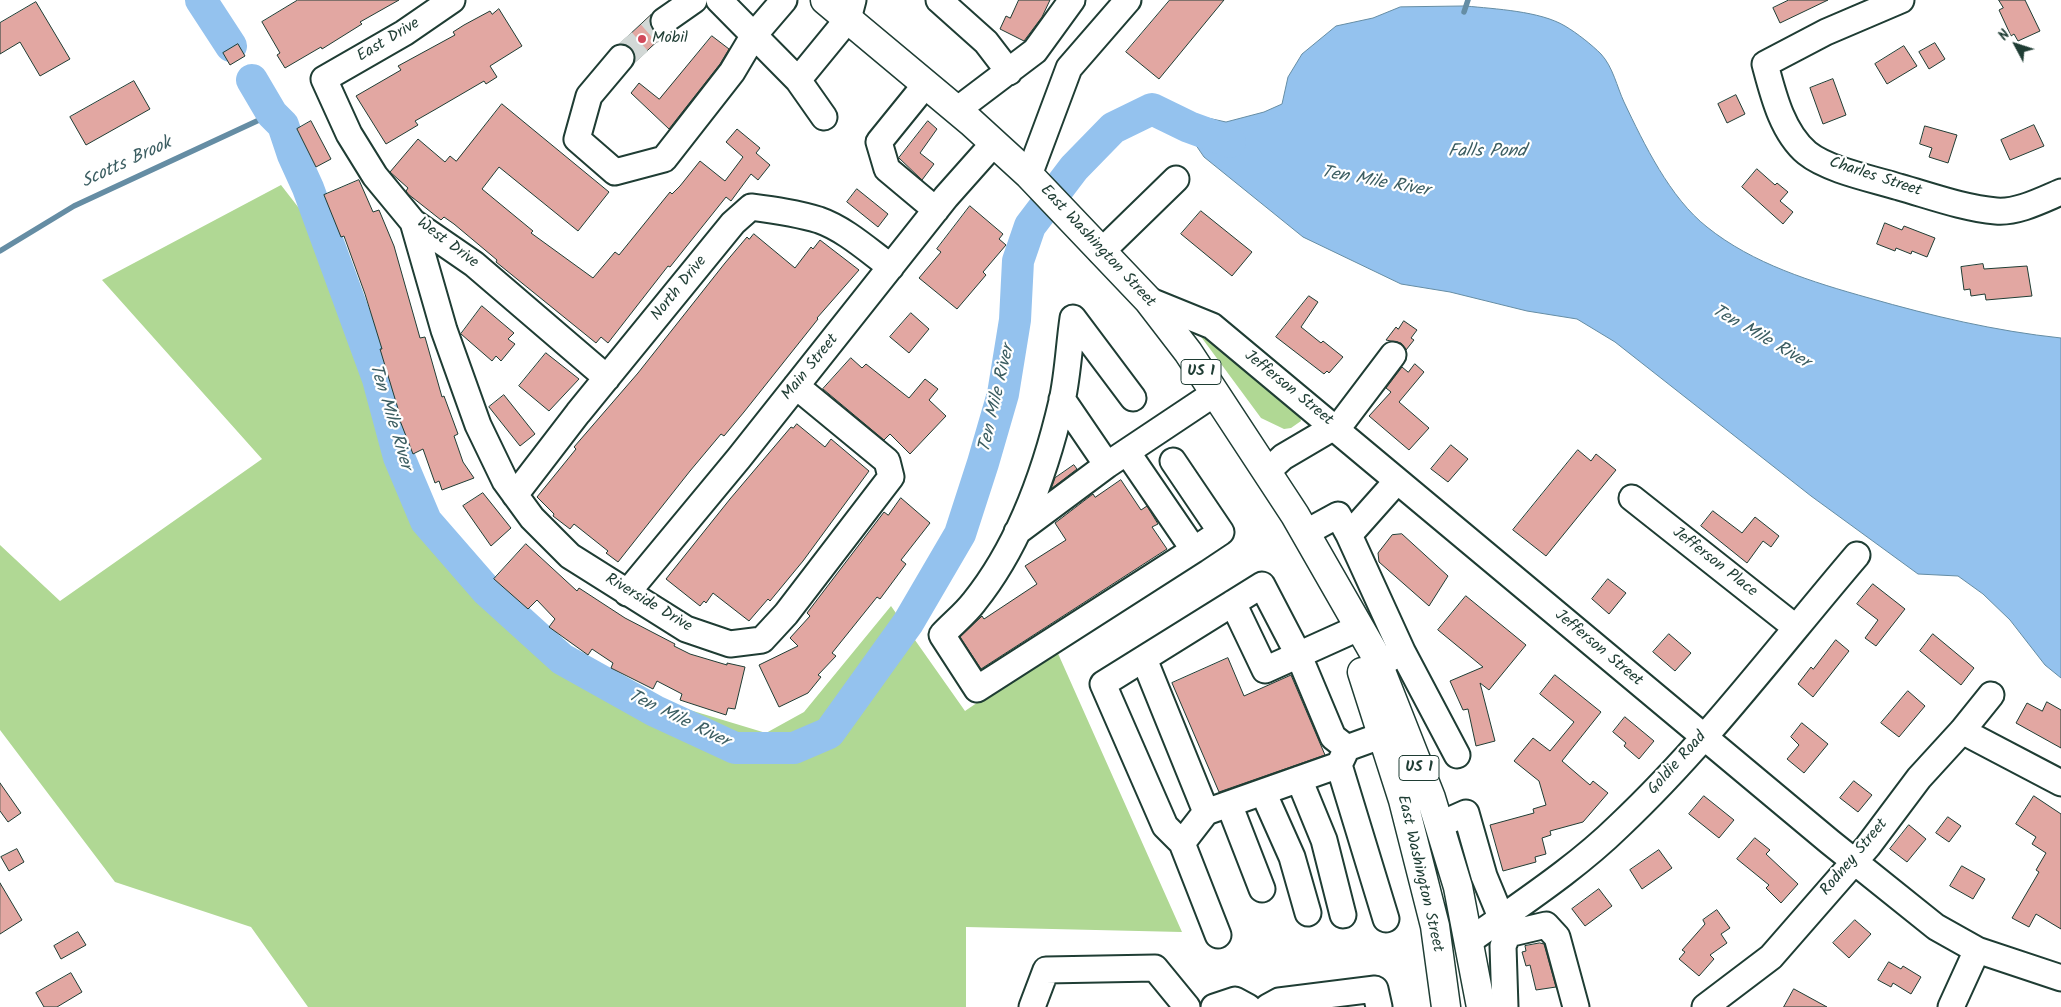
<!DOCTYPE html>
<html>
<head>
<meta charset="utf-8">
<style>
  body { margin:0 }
  #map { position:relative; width:2061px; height:1007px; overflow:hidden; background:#fff; font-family:Kalam,sans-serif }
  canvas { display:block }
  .north { position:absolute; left:1991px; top:20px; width:50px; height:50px; -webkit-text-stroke:4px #fff; paint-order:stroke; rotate:310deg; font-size:14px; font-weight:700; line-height:20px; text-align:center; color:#1f3d34 }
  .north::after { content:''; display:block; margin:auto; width:18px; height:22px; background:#1f3d34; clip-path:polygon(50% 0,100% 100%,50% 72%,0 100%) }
</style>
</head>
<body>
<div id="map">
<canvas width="2061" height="1007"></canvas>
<div class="north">N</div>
</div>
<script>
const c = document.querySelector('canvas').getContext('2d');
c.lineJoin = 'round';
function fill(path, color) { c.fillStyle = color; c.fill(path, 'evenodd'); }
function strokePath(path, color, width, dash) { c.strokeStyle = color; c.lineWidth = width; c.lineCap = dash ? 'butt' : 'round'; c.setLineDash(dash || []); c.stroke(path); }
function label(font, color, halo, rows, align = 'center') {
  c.font = font + ' Kalam,sans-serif'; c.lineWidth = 4.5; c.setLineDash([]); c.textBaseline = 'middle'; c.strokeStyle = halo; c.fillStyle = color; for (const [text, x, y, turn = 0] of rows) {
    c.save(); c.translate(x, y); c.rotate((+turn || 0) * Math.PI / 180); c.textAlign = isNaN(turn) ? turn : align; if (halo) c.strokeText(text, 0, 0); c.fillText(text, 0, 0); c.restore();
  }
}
fill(new Path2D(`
  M281,185L326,243L385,372L427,502L547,636L660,701L766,733L804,712L891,606L965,711L1056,649L1182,932L966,927V1007H308L251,927L115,882L0,730V545L60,601L262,459L102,280Z
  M1198,325L1300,416L1301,421L1291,428L1284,429L1261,418L1196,330Z`), '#b0d894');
const water = new Path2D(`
  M1466,6C1495,9 1540,11 1565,26C1577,33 1592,45 1601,54C1613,67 1617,87 1624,102C1644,144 1670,198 1707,227C1753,264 1812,282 1869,298C1932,316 1995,331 2061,338V678L2045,665L2010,620L1983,594L1958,576L1918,574L1811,496L1615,342L1577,319L1527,311L1450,292L1401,284L1303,237L1204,157L1189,135V127L1194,115L1226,122L1264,112L1282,104L1288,77L1302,54L1336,26L1373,18L1400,7Z`);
fill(water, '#94c2ee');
strokePath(water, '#658da4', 1);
strokePath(new Path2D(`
  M1464,12L1468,0
  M0,251L74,206L272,114`), '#658da4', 5.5);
strokePath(new Path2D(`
  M201,0L231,46
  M252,80L272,114L283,125L293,155L308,188L378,379L399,457L426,521L487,591L562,659L655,711L735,748H794L829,733L908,623L960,534L983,463L1003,394L1015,320L1018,261L1030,226L1074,168L1113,128L1152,109L1189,127L1230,142`), '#94c2ee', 32);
const building = new Path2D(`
  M298,0H399L360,22L362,24L322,49L321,47L285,68L277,55L280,53L262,22Z
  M1019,0H1050L1042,17L1024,41L1000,29L1006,16L1010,18Z
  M1170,0H1224L1159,79L1126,52Z
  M1789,0H1828L1780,23L1773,8Z
  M1999,0H2025L2040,31L2018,41L2014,34L2011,36L1999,10L2003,8Z
  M36,2L70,59L40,76L20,42L0,54V23Z
  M499,9L522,46L490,66L497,77L486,84L484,81L436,109L415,121L418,125L386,144L356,96L401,70L398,66L455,35L453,32L464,25L490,11L492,14Z
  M651,15L652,29L664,35L634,63L635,54L631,47L620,44Z
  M712,36L729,49L720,64L669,129L631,93L639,83L659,99Z
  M1935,43L1945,59L1929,69L1919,52Z
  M238,44L245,56L230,65L223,53Z
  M1904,46L1917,66L1887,84L1875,64Z
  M1833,79L1846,115L1823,124L1810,88Z
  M134,81L150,109L86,145L70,117Z
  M1736,95L1745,114L1727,123L1718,104Z
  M502,104L609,192L578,231L499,167L482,189L533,231L531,233L593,278L615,252L619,255L670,192L672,194L680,186L700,161L725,181L743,157L726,142L737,129L760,148L756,153L770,165L758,180L751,174L731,201L726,197L670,267L668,266L608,343L601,337L596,343L496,262L497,260L454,224L444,217L441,220L408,194L406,191L408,188L390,172L418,139L445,162L450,156L456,161Z
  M311,121L331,159L316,167L297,129Z
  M928,121L937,129L920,153L934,164L922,180L899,158Z
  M2034,125L2044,146L2010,160L2001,140Z
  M1925,126L1957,135L1948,163L1929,157L1932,148L1920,144Z
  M1757,169L1775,185L1777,183L1788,192L1780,201L1793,212L1783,224L1742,187Z
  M359,180L373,212L379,210L394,246L420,338L425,337L442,397L444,396L458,434L454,436L463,462L474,478L442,490L439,481L435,483L423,449L413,454L397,413L399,412L380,349H382L365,294L344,236L341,237L324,195Z
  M857,189L888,214L878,227L847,202Z
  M970,206L1003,234L999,239L1006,245L983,272L986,275L957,309L919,278L941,252L937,249Z
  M1201,211L1252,252L1232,276L1181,234Z
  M1885,223L1902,230L1904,226L1935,238L1927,257L1912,251L1911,254L1896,248L1895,251L1877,244Z
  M754,234L795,268L811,247L813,249L820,240L859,270L817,318L818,319L744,412L724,436L721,434L690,471L618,562L606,553L608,551L574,524L570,529L553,516L554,514L537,497L576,449L574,447L638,373L725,263L747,237L749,239Z
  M1983,264L1984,269L2027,266L2032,296L1986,300L1985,294L1971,296L1970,289L1964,290L1961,267Z
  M1309,296L1318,302L1301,327L1321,343L1323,341L1343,357L1329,373L1327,371L1324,374L1276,337Z
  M482,306L514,333L508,339L515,344L501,361L496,356L492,361L461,334Z
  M911,313L929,329L909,353L890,337Z
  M1404,321L1417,330L1411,338L1414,340L1406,350L1401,343L1386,340L1396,327L1398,329Z
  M546,353L579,379L549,411L519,386Z
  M851,358L862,368L866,364L909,398L925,379L938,389L929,400L946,416L910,454L890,434L884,440L823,389Z
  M1415,364L1424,372L1399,402L1429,428L1409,450L1369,416L1391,392L1386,388L1402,367L1408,372Z
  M504,395L535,434L520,446L489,407Z
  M797,424L825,447L831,439L869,471L803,561L770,601L768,599L749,621L713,593L706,603L704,601L700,606L666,579L730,499L791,427L793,428Z
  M1451,445L1468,459L1448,482L1431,469Z
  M1578,450L1591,461L1596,454L1616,470L1546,556L1513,530Z
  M1074,465L1077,469L1051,489L1055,478Z
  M1121,480L1141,510L1147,506L1158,524L1152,527L1167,549L981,669L960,637L980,618L982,616L984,619L1037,584L1025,566L1066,540L1055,523L1093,494L1095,497Z
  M483,493L511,528L491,546L463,506Z
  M901,498L930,523L901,560L906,564L880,599L877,597L832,653L836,656L818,675L821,677L808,693L779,707L759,665L798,646L790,638L810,616L807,613L884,512L888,515Z
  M1713,511L1742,533L1755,517L1779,536L1771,547L1763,541L1747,563L1701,526Z
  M1402,534L1448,576L1429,606L1379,562L1378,553L1392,535Z
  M526,544L577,591L579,588L625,618L675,644L674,646L690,654L727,665V663L745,667L735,709L728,708L726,715L680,700L682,694L657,681L653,689L611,668L613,663L592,649L588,655L549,627L555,619L537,600L528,609L494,579Z
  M1608,579L1626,593L1609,614L1592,599Z
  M1873,584L1905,609L1876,646L1865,638L1878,620L1857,604Z
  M1466,596L1526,645L1489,690L1480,683L1495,741L1476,746L1468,709L1463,710L1450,681L1483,667L1438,630Z
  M1669,634L1691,653L1675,671L1653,652Z
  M1933,634L1974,668L1961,685L1920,651Z
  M1836,640L1849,651L1813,697L1798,684L1811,667L1813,669Z
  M1228,658L1244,696L1291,675L1325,755L1219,792L1172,683Z
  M1555,675L1601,712L1562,761L1590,785L1593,781L1608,793L1583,822L1550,831L1551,835L1542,838L1546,854L1535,857L1536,862L1503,871L1490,825L1534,813L1533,809L1546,805L1539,781L1514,761L1533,738L1550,751L1574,722L1540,694Z
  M1908,691L1925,706L1899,737L1881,723Z
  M2047,702L2061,710V748L2016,723L2027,703L2042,711Z
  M1625,717L1654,741L1639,759L1624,746L1626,743L1613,732Z
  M1802,723L1828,744L1804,773L1787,759L1799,745L1791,737Z
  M1854,781L1872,795L1858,812L1840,798Z
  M0,783L21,813L8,822L0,811Z
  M1704,796L1734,820L1719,838L1689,814Z
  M2034,796L2061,814V929L2036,914L2029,927L2012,918L2039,872L2036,870L2046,853L2032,844L2036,837L2016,824Z
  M1948,817L1961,826L1949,842L1936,833Z
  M1909,825L1926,839L1907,862L1890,849Z
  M1755,838L1770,850L1766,854L1798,884L1781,903L1766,888L1769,885L1737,859Z
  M17,849L24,862L9,871L1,857Z
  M1659,850L1672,868L1642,889L1630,870Z
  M1962,866L1985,879L1973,899L1950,886Z
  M0,883L22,920L0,934Z
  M1599,889L1612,906L1585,926L1572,909Z
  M1717,910L1730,928L1721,934L1727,943L1710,955L1714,959L1699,976L1679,959L1685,952L1682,950L1705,924L1703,920Z
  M1855,920L1871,934L1849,958L1833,943Z
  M78,932L86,945L61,959L54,946Z
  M1540,943L1544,944L1556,987L1536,990L1530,965L1526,966L1522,952L1526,951L1525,946Z
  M1889,962L1901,969L1903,966L1921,977L1911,994L1893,983L1891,987L1878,980Z
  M71,973L82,992L57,1007H44L36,993Z
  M1794,989L1827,1007H1784Z`);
fill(building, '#e2a7a2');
strokePath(building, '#1f3d34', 1);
strokePath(new Path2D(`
  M621,58L664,21`), '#d2d8d6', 25, [25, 12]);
const minor = new Path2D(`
  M452,0L404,33L324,79L349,134L375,176L413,222L474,264L607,378
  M719,0L798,80L824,117
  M939,0L986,42L1009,72
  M1901,0L1826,32L1765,64C1773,94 1782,132 1807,153C1828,170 1873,179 1899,187C1931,196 1963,208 1996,211C2017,213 2042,200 2061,192
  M664,21L694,0
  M621,58L589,96L577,139L615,172L664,159L732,72L754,35L784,0
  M798,80L848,19L853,0
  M926,84L879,142L887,169L936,210
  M957,110L1035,51L1072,0
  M1029,175L1069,68L1128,0
  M413,222L444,330L478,425L505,481L532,518L570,556L686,629L730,644L762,640L786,614L891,477L887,461L796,386
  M1101,252L1176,179
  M1148,300L1212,326L1830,842L1936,927L1977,950L2061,978
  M1062,399L1107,465L1215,393
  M1337,429L1393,355
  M1127,452L1194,550L977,689L942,635C952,624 965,614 974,602C1019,546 1046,470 1062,401C1068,374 1069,345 1073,318L1133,398
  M1173,461L1221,532L1194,550
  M1267,472L1283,457L1334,427
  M1397,481L1349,535L1402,651
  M515,495L578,413L733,223L751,207C774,210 797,213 819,220C845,229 869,251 891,267
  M1632,498L1795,627
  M1017,532L1107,465
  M1305,533L1338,515L1349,535
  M627,593L739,458L946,197L994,143
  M1233,603L1265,670L1347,633
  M1144,659L1206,812
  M1389,659L1402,651L1457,755
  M1962,731L2061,783
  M1339,765L1386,919
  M1299,779L1324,840L1343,915
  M1263,792L1292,857L1308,913
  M1229,804L1262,889
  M1439,825L1466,813L1484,876L1508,934L1503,946L1505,1007
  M1182,843L1206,812L1339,765L1347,748L1383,735
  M1508,934L1546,925L1557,937L1576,1007
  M1218,935L1182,843L1165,826L1103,684L1262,585L1299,656L1333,737L1347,748
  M1468,942C1519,905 1574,870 1619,826C1706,744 1780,645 1857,555
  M1032,1007L1046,970L1155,968L1187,1007
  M1214,1007L1235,1000L1248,1007
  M1268,1007L1279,1001L1375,989L1379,1007
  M1705,1007L1771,957L1868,846L1919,778L1962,731L1991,695
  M1951,1007L1977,950`);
const major = new Path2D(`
  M825,0L971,122L1029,175L1148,300L1188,352L1295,515L1373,651L1431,798L1458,887L1481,1007
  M1362,672L1403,800L1435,926L1446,1007`);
strokePath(minor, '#1f3d34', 29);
strokePath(major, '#1f3d34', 31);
strokePath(minor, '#fff', 25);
strokePath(major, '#fff', 28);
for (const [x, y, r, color] of [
  [642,39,5,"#d1495b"]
]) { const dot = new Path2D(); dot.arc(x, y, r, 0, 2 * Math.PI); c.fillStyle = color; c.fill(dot); strokePath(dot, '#fff', 2); }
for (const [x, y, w] of [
  [1201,372,40],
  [1419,768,40]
]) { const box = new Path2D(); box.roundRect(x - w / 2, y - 12.5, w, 25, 4); c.fillStyle = '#fff'; c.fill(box); strokePath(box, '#1f3d34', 1); }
label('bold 15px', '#1f3d34', null, [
  ["US 1",1201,372],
  ["US 1",1419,768]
]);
label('16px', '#1f3d34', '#fff', [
  ["Mobil",652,39]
], 'left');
label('16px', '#1f3d34', '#fff', [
  ["East Drive",389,41,-31],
  ["Charles Street",1875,178,18],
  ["West Drive",447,244,37],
  ["East Washington Street",1097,247,47],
  ["North Drive",680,289,-51],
  ["Main Street",811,368,-51],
  ["Jefferson Street",1288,389,39],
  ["Jefferson Place",1714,563,38],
  ["Riverside Drive",648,604,31],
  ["Jefferson Street",1598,649,40],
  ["Goldie Road",1678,764,-48],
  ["Rodney Street",1855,858,-50],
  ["East Washington Street",1419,874,77]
]);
label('italic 18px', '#3c5e62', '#fff', [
  ["Falls Pond",1487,153],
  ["Scotts Brook",127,164,-25],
  ["Ten Mile River",1375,183,10],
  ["Ten Mile River",1760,338,30],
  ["Ten Mile River",998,399,-77],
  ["Ten Mile River",389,417,73],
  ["Ten Mile River",678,720,26]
]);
</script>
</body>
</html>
